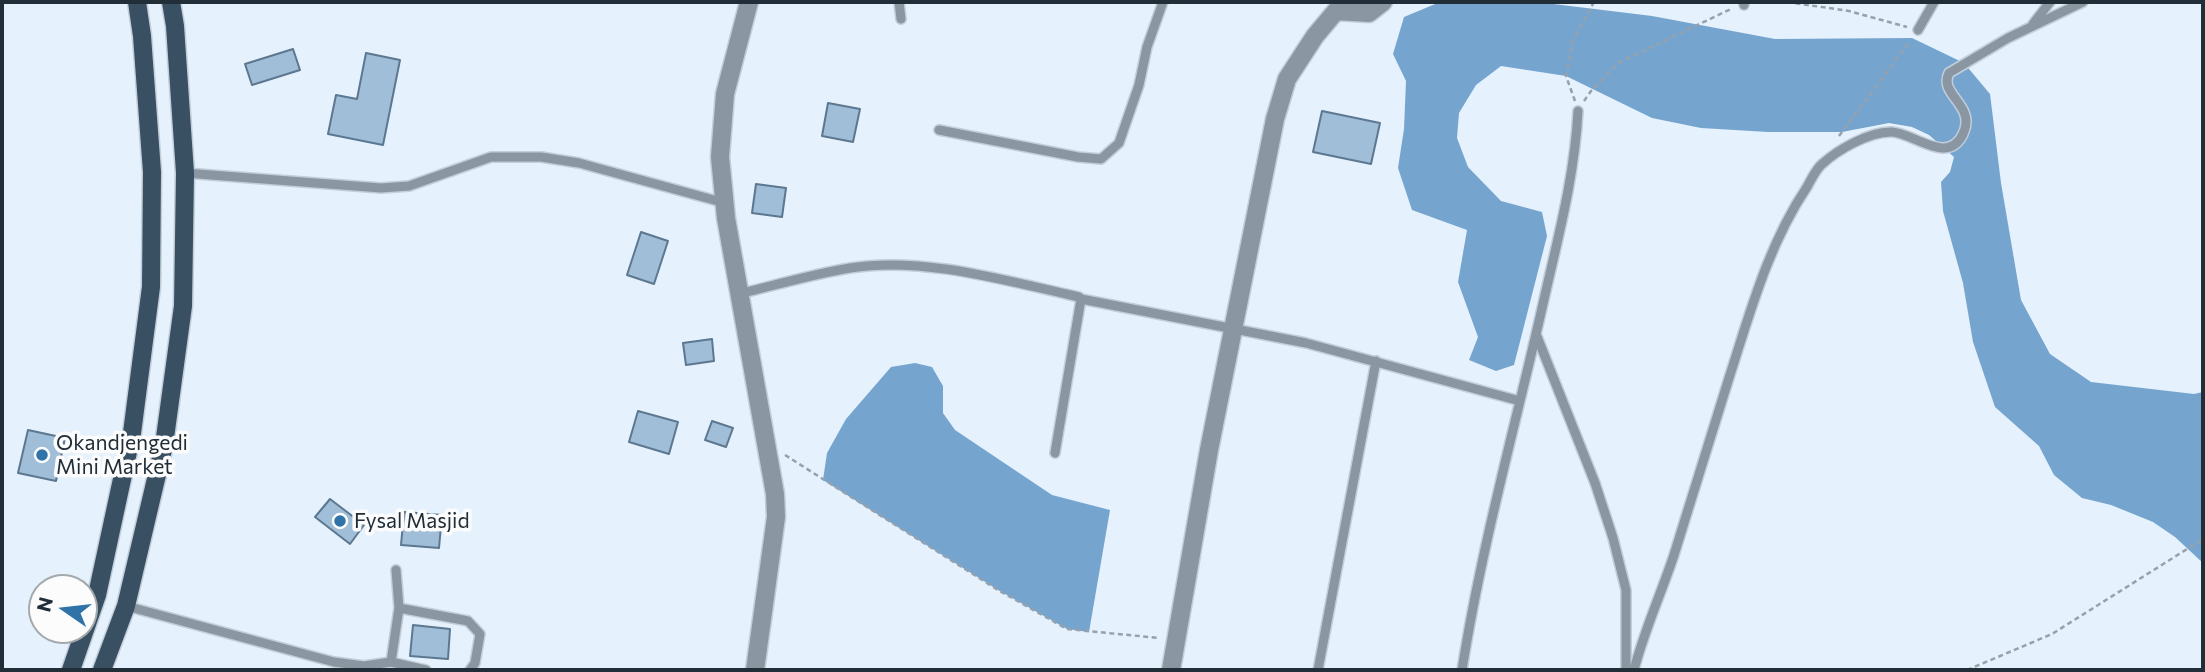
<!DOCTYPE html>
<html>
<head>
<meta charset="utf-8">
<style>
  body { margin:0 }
  #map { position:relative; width:2205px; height:672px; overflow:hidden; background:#e5f1fc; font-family:Commissioner,sans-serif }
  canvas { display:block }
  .frame { position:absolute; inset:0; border:4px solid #212d37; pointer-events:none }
  .north { position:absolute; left:28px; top:574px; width:70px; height:70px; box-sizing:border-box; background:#fcfcfc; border:2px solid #a4a9ad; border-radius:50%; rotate:284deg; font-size:19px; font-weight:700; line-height:28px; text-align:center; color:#212d37 }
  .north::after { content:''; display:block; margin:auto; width:24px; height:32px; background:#2f73a9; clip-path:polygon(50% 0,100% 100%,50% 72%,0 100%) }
</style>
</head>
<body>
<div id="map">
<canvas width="2205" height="672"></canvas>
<div class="frame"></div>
<div class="north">N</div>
</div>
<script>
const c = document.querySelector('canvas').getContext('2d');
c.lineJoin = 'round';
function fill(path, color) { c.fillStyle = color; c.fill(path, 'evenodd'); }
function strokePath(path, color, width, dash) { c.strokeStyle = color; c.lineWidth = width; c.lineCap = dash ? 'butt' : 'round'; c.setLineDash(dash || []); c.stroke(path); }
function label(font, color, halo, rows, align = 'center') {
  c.font = font + ' Commissioner,sans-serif'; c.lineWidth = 7; c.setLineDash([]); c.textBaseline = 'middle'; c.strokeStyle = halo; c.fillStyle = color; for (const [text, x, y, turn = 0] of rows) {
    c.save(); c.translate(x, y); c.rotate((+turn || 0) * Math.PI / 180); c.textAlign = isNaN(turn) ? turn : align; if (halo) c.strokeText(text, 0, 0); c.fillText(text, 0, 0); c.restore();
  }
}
fill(new Path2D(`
  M1440,2H1537L1652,16L1775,39L1912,38L1964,63L1990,94L2001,183L2021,300L2050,354L2091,382L2194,394L2203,392V563L2175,537L2153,522L2111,505L2082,498L2054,475L2039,446L1995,407L1973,342L1963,283L1943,211L1941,182L1950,172L1954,157L1929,135L1912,127L1889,123L1842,132H1768L1701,128L1652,118L1566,76L1501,66L1476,85L1459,113L1457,138L1468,167L1501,201L1542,212L1547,236L1514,365L1496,371L1469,360L1478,337L1458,282L1467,230L1412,210L1398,168L1404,129L1406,81L1393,54L1404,17Z
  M915,363L932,367L943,386V413L955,430L1052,495L1110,510L1089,632L1067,629L998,590L823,480L827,453L846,419L891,367Z`), '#75a5cf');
const building = new Path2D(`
  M293,49L300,70L252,85L245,64Z
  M366,53L400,60L383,145L328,134L336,95L357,99Z
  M828,103L860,109L853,142L822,136Z
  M1322,111L1380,123L1371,164L1313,152Z
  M756,184L786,188L782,217L752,213Z
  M641,232L668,241L654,284L627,275Z
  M712,339L714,361L686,365L683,343Z
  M638,411L678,422L669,454L629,442Z
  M712,421L733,428L726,447L705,440Z
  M28,430L65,438L56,481L18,473Z
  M330,499L364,525L350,544L315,517Z
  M404,512L442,515L439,548L401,545Z
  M413,625L450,629L448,659L410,656Z`);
fill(building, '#a0bed8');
strokePath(building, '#5c7790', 2);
const lane = new Path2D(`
  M899,2L901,19
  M1744,5V2
  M2033,24L2050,2
  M1918,30L1934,2
  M939,130L1078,157L1101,159L1119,143L1139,85L1147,47L1163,2
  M185,173L381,188L409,186L491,157H541L579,163L725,203
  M739,294C776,285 813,274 850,268C923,256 1007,281 1079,297L1081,299L1306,343L1520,401
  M1536,334L1595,483L1613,538L1626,590V670
  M1055,453L1081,299
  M126,606L334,662L364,666L391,662L399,608L396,570
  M399,608L468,621L480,634L475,663L470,670
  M391,662L426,670
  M1318,670L1376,361
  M1462,670C1482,543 1517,420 1545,295C1559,234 1575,173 1578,111
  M1634,670C1644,631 1661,594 1674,555C1692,496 1711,437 1729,378C1750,313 1768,245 1807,187C1811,180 1815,171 1821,165C1837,150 1870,131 1892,132C1914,133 1948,166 1963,134C1977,105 1938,95 1949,73L2008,38L2083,2`);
const street = new Path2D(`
  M749,2L725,94L720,157L726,218L775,494L776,517L755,670
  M1336,11L1369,13L1383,2
  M1171,670L1209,450L1275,119L1287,79L1315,36L1336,11`);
const primary = new Path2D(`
  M71,670L97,595L132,433L151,287L152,172L142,36L137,2
  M102,670L126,606L164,445L183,306L185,173L175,26L171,2`);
strokePath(lane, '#c2ced9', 12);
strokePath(street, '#c2ced9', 21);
strokePath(primary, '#c2ced9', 21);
strokePath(new Path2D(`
  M1787,2L1849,11L1907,27
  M1575,101L1566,76L1573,40L1594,2
  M1584,101L1591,91L1618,63L1733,8
  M1839,136L1910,41
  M785,455L998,590L1067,629L1159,638
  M1967,670L2052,634L2203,539`), '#95a1ac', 2.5, [5, 3.5]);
strokePath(lane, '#8a97a2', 9);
strokePath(street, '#8a97a2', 18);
strokePath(primary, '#394f62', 18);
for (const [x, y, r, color] of [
  [42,455,7,"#2f73a9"],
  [340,521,7,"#2f73a9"]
]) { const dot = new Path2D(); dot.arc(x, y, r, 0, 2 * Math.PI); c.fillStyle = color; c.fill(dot); strokePath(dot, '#fcfcfc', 2.5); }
label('21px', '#212d37', '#fcfcfc', [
  ["Okandjengedi",56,443],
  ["Mini Market",56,467],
  ["Fysal Masjid",354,521]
], 'left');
</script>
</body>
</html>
